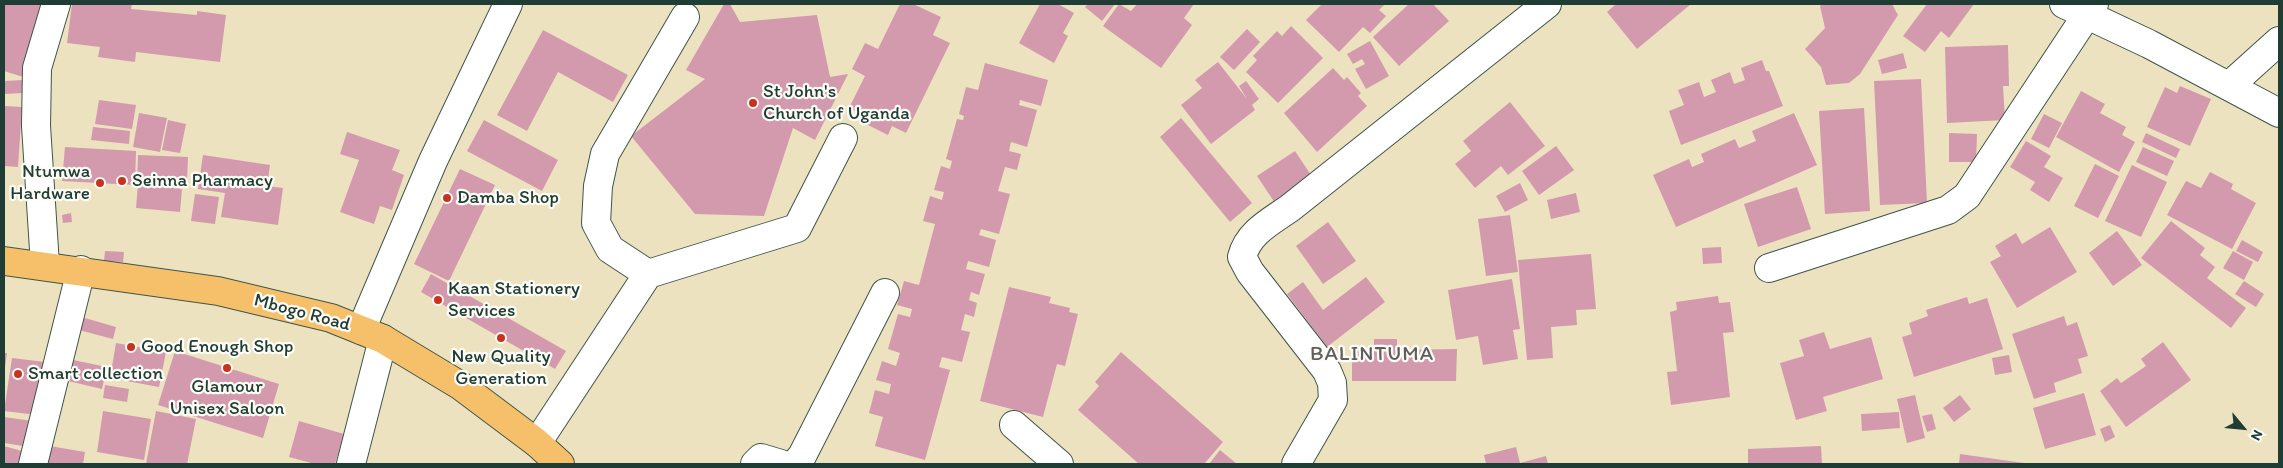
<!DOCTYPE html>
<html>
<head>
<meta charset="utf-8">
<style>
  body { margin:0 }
  #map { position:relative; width:2283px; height:468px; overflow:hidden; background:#ece2c0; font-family:Itim,sans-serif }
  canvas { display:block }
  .frame { position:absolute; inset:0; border:5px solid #1f3d34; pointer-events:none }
  .north { position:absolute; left:2218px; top:403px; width:50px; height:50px; -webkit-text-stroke:4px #fdfcf7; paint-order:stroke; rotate:118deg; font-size:14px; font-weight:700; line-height:20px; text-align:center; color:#1f3d34 }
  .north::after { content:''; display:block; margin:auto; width:18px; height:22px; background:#1f3d34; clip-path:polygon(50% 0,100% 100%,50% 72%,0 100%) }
</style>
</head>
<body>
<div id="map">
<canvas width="2283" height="468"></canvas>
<div class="frame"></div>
<div class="north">N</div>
</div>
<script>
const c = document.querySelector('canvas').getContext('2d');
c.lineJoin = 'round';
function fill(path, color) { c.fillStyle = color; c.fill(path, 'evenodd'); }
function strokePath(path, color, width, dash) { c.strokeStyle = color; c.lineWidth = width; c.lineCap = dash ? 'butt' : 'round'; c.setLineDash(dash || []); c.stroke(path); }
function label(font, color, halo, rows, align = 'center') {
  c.font = font + ' Itim,sans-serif'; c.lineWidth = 4.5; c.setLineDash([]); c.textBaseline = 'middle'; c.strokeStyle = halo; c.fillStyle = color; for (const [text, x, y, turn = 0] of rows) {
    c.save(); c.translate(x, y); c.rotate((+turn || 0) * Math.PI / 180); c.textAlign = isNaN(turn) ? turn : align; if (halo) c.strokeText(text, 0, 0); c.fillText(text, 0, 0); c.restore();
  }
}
fill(new Path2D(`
  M4,4H46L23,77L4,71Z
  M72,4H132L131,9L197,15V11L226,15L220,62L136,52L135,62L98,57L100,47L67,43Z
  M724,4H730L740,22L817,15L830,77L848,74L815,140L793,128L764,216L695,214L631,136L705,79L686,70Z
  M900,4H913L941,17L933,35L950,43L906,133L892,126L888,135L860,121L863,115L849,108L865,76L852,69L865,43L878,49Z
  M1040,4H1058L1074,13L1063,33L1068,36L1054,63L1019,43Z
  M1088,4H1115L1102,21L1085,7Z
  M1119,4L1131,11L1137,4H1194L1184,18L1192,25L1161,68L1103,26Z
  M1322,4H1385L1379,10L1386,16L1370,33L1363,27L1339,52L1306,20Z
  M1409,4H1433L1449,21L1399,66L1373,37Z
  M1616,4H1691L1637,49L1607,12Z
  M1822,4H1892L1898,15L1860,74L1849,83L1826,85L1821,67L1805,49L1825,28L1820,6Z
  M1927,4H1974L1949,38L1941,31L1925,52L1903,36Z
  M1291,26L1323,58L1278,103L1246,72L1257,60L1253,56L1277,31L1282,36Z
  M1247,29L1260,42L1234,70L1220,57Z
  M543,30L628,75L613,102L558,72L527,131L497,115Z
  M1370,41L1389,76L1366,89L1355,69L1365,64L1362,59L1353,64L1347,54Z
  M2008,45L2009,86H2003L2005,120L1947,123L1945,47Z
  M1903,53L1907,68L1882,74L1878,60Z
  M1762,60L1766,71H1769L1783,106L1681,145L1669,111L1684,105L1678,90L1699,82L1704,97L1716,92L1711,80L1730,72L1734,84L1745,80L1741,68Z
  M1218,62L1247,99L1239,86L1246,81L1259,99L1252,105L1255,110L1211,144L1181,105L1202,88L1195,80Z
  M985,63L1048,80L1041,106L1020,100L1019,105L1037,110L1027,147L1011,142L1009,151L1021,154L1017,170L1005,167L998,191L1010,194L999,234L981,229L979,235L996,240L989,267L968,261L966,269L985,274L979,295L971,292L969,300L977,303L974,317L965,314L961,330L970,332L962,362L942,357L939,367L950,370L925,460L875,446L883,417L869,413L875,390L889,394L891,384L876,380L882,361L896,366L900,353L888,349L898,314L910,317L912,309L897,305L904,281L919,285L935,224L923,221L930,196L942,200L944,192L934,190L941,166L950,169L952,161L946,159L957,119L963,120L964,116L959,114L966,87L978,90Z
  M1333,68L1344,80L1347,77L1361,93L1358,96L1367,106L1317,152L1284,113Z
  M1921,79L1927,203L1880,205L1874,81Z
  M23,80V93L4,94V81Z
  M2180,86L2211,99L2190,146L2147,127L2165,87L2177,93Z
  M2081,91L2105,104L2100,113L2126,127L2122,135L2135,142L2119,172L2056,137Z
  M99,100L136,105L132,129L95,124Z
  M1510,102L1545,146L1508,175L1501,166L1475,188L1455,164L1471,151L1463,141Z
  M4,106L22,107L18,167L4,166Z
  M1864,108L1870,211L1825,214L1819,111Z
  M139,113L167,118L160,152L133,147Z
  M1794,113L1817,165L1676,227L1653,175L1689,159L1692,167L1704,162L1701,154L1735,139L1739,148L1756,141L1752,131Z
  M2044,114L2062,123L2049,148L2031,139Z
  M1181,118L1252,203L1230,222L1160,137Z
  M168,120L186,124L180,153L162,150Z
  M484,120L558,160L542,191L467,151Z
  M93,127L130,131L129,144L91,140Z
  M347,132L400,150L392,170L404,175L392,210L380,206L374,224L340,212L359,160L340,154Z
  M1949,133L1977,134L1976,162H1949Z
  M2146,133L2180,149L2176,158L2142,142Z
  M2026,141L2051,156L2044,167L2063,178L2049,202L2030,190L2035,182L2010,167Z
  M1556,146L1574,170L1539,195L1522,171Z
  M65,147L136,151L135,185L62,181Z
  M2143,147L2174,161L2167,176L2136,162Z
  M1295,151L1313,178L1275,203L1257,176Z
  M138,155L188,157L187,182L137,179Z
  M203,155L270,165L267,186L283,188L278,225L221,217L225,193L198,189Z
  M2095,164L2119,176L2098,218L2074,206Z
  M2132,165L2167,182L2141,237L2105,221Z
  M460,169L495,185L449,281L414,264Z
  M2210,172L2233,184L2231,189L2256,203L2232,249L2167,215L2186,181L2201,188Z
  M1520,183L1528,200L1505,212L1496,196Z
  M138,184L182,189L180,212L136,208Z
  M1797,187L1811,229L1758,247L1744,204Z
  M1576,193L1580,212L1551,219L1547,200Z
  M195,194L219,197L215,224L191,221Z
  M71,213L72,222L63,223L62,215Z
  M1510,215L1518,272L1486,276L1478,219Z
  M2171,221L2205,248L2200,255L2215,267L2207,278L2246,308L2231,328L2141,258Z
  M1328,222L1356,261L1323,284L1296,246Z
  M2050,227L2077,272L2017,308L1990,262L2001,256L1995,246L2016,233L2022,244Z
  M2117,231L2142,265L2113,286L2089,253Z
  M2242,240L2263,252L2258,262L2236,251Z
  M1721,247L1722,263L1703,264L1702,248Z
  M105,251L124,252L123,262L104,261Z
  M2233,251L2253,262L2244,280L2223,268Z
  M1591,254L1596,309L1576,310L1577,325L1551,327L1553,358L1527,360L1518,260Z
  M431,274L566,351L555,369L421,292Z
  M1366,277L1385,302L1327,347L1287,294L1303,282L1323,310Z
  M1512,279L1520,329L1513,330L1518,359L1483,365L1478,336L1456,340L1448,290Z
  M2244,281L2264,294L2256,307L2235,294Z
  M1009,287L1051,297L1049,303L1070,308L1069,312L1078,314L1065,366L1057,364L1043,417L980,401Z
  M1718,296L1719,303L1730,302L1734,332L1723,333L1730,397L1671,405L1667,372L1677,371L1670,312L1677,310L1676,302Z
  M1967,297L1969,304L1987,298L2003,349L1914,377L1902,337L1912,334L1909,323L1928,316L1926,310Z
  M78,316L116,327L113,339L75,329Z
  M2064,316L2067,326L2077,322L2088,356L2078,359L2082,373L2054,383L2056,392L2034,399L2012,334Z
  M1824,332L1830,349L1871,337L1883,379L1823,397L1827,411L1796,420L1780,363L1804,356L1799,340Z
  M1374,339H1397V350L1457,349L1456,381H1352V351L1374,350Z
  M2163,342L2191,380L2126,427L2100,391L2117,378L2121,383L2146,366L2141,359Z
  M116,343L166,352L159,387L110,378Z
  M175,351L279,384L263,438L158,405Z
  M1121,352L1223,442L1204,464H1139L1078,410L1099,386L1095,382Z
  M4,353H7L5,368H4Z
  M2009,355L2012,372L1995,375L1992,358Z
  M12,358L45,362L37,415L4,411Z
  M73,360L107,367L102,389L68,381Z
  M105,385L129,389L127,402L103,398Z
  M2084,393L2096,435L2045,449L2033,408Z
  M1915,395L1925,438L1907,443L1897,399Z
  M1960,395L1971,409L1954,422L1943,408Z
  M103,411L151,419L144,460L97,452Z
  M156,411L196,419L187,464H146Z
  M1899,412L1900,428L1862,431L1861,414Z
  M1932,414L1936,429L1927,432L1922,416Z
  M4,417L33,421L29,447L4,443Z
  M299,421L344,434L335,464H315L289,457Z
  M2110,425L2115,437L2105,442L2100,429Z
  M44,445L85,452L83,464H40Z
  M4,446L22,451L19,464H4Z
  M1821,446L1822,464H1748V449Z
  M1516,447L1520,463L1546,456L1548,464H1486L1484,455Z
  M1220,450L1237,464H1209Z
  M1960,454L2024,463V464H1959Z`), '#d39aad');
const minor = new Path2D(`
  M2064,4L2149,44L2279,113
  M2229,86L2279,41
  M45,265L36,126L37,68L56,4
  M1769,268L1948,210L1967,196L2094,4
  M648,274L797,228L843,138
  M361,330L433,161L508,4
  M1014,425L1059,464
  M537,443L648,274L610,249L596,223L598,186L605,154L685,17
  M33,464L81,270
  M351,464L383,339
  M755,464L761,458L781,464
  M795,464L802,456L885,293
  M1296,464L1333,400L1332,383L1327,371L1250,272L1242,257C1248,233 1270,222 1290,208L1547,4`);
const major = new Path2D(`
  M4,261L218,291L331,318L383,339L461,386L537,443L560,464`);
strokePath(minor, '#3e5649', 30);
strokePath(major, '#3e5649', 30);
strokePath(minor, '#fff', 28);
strokePath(major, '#f6c06b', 28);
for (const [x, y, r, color] of [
  [753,103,5,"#c8321e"],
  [122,181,5,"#c8321e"],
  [100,183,5,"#c8321e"],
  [447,198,5,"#c8321e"],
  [438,300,5,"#c8321e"],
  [501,338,5,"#c8321e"],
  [131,347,5,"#c8321e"],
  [227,368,5,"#c8321e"],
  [18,374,5,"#c8321e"]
]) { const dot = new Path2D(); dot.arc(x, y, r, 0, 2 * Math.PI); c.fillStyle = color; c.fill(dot); strokePath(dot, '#fdfcf7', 2); }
label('19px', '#1f3d34', '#fdfcf7', [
  ["St John's",763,92],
  ["Church of Uganda",763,114],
  ["Ntumwa",90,172,"right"],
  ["Hardware",90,194,"right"],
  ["Seinna Pharmacy",132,181],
  ["Damba Shop",457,198],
  ["Kaan Stationery",448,289],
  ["Services",448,311],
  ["Good Enough Shop",141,347],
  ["New Quality",501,357,"center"],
  ["Generation",501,379,"center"],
  ["Smart collection",28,374],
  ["Glamour",227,387,"center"],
  ["Unisex Saloon",227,409,"center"]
], 'left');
label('19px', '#1f3d34', '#fdfcf7', [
  ["Mbogo Road",302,313,15]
]);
c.letterSpacing = '1px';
label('21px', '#5e5e5e', '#fdfcf7', [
  ["BALINTUMA",1372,355]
]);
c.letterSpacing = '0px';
</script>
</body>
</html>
